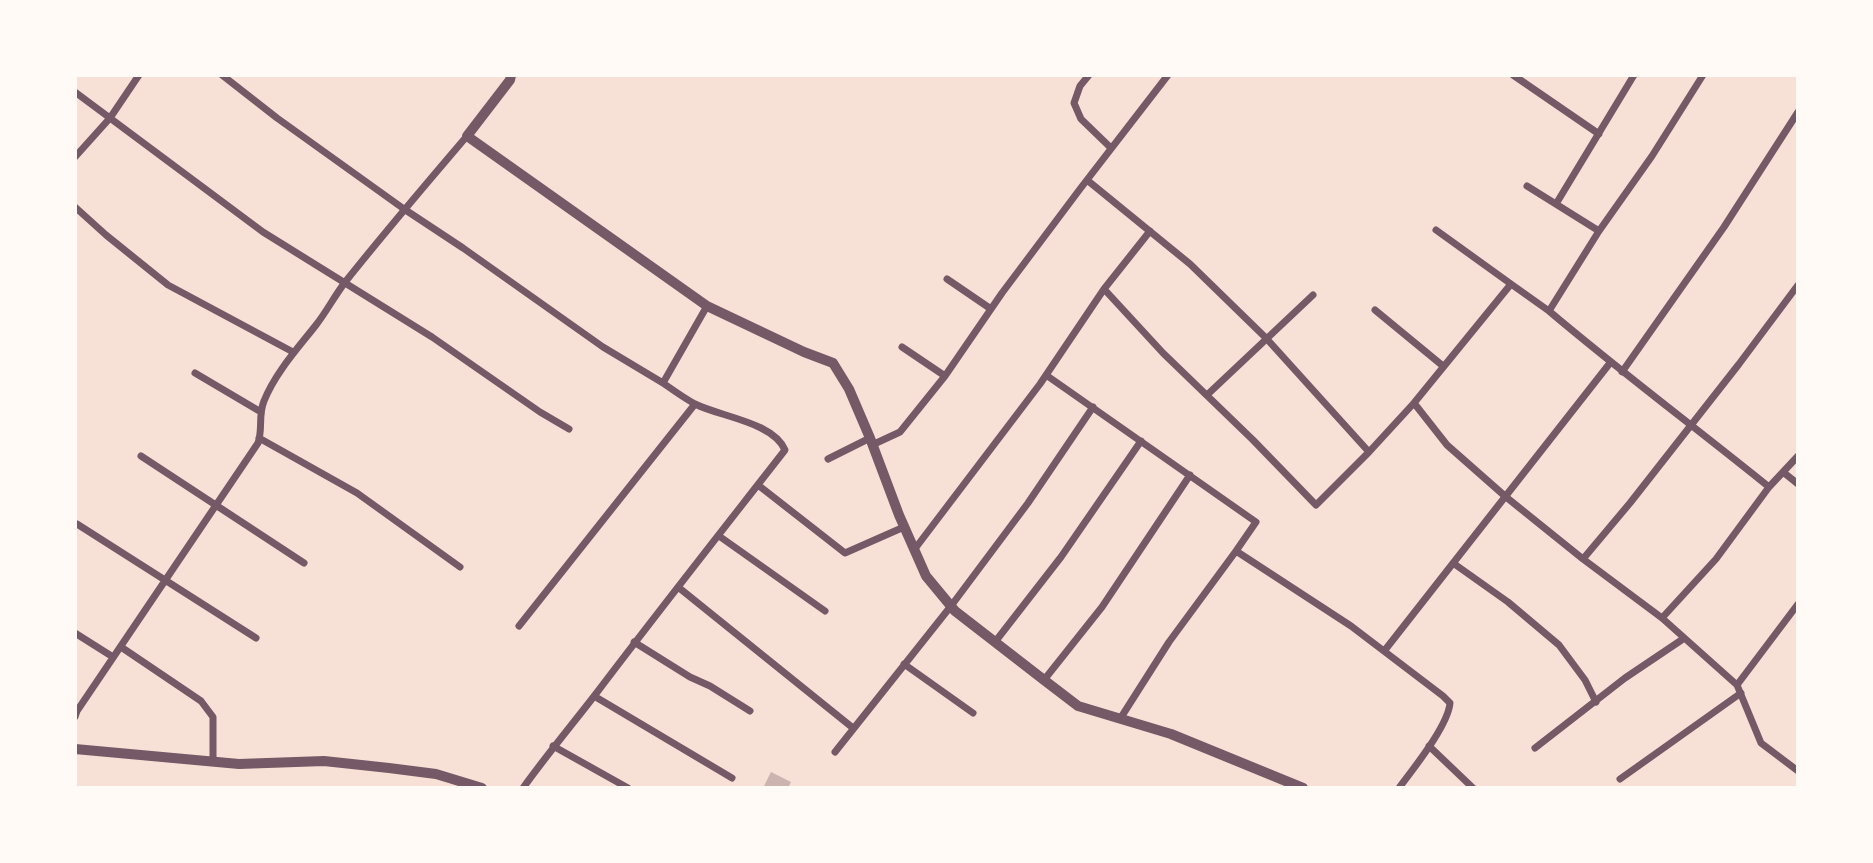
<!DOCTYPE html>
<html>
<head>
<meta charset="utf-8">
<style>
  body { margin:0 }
  #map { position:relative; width:1873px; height:863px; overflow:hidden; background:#f7e1d7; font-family:Ubuntu,sans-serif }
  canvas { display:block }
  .frame { position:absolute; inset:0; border:77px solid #fffaf5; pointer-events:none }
</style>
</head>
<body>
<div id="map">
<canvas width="1873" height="863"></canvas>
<div class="frame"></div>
</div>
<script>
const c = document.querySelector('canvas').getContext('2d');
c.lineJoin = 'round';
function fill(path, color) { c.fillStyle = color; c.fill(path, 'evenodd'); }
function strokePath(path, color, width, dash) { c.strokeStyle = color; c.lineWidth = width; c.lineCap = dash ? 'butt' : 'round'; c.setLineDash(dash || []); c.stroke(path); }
fill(new Path2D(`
  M771,772L791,782L788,788H763Z`), '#ccb4b1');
strokePath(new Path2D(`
  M222,75L277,118L404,209L463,248L603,347L663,383
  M1089,75L1080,86L1074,103L1081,119L1111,148
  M1513,75L1599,134
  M1703,75L1652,156L1599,231L1549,311L1511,284L1414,403L1447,445L1506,497L1583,559L1662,618L1737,685L1761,743L1798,771
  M75,92L263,232L432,337L540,412L569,429
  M75,157L110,118L139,75
  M1087,180L1190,264L1266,338L1369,452
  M1527,186L1599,231
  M1556,204L1634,75
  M75,207L106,235L168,285L293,352
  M1436,230L1511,284
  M947,279L991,309
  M1104,289L1163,353L1253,440L1316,505L1369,452L1414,403
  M1375,310L1443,366
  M1549,311C1621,372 1696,428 1769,487
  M902,347L945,376
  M1622,372L1724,227L1798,112
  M195,373L261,412
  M1046,375L1256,522L1236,551
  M1207,395L1313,295
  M259,438L357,493L460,567
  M872,445L900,432L945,376L1002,293L1080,189L1168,75
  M141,456L304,563
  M828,459L870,438
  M1783,472L1798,484
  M758,485L845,553L904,527
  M77,524L256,638
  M719,536L825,611
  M914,550L1040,384L1104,289L1150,231
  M1583,559L1630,503L1739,364L1798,285
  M1453,563L1508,602L1559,645L1585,680L1596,702
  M678,587L853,728
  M1662,618L1716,559L1769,487L1798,456
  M519,626L695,404
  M75,633L113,657
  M634,642L690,677L710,686L750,711
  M995,642L1061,557L1141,441
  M121,647L201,701L213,717V762
  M1385,650L1610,363
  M904,664L973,713
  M1044,680L1102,607L1190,475
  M1737,685L1798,604
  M594,696L732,778
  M75,717L77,711L258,443C263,429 258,415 264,401C275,373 298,348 316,325C327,311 335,295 346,281C385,232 426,184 467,136
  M1120,719L1169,642L1236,551L1351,626L1443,696L1450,703C1448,726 1413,769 1399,788
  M553,746L628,788
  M1429,746L1473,788
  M1535,748L1625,678L1683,639
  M835,752L951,606L1028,503L1093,407
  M1620,779L1741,693
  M523,788C546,756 571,726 595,695C657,613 721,532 785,450C773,422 721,417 695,404C684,398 673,390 663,383L707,306`), '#755966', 7);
strokePath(new Path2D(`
  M511,75L510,80L467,136L707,306L804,352L833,363L849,389L870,438L899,515L926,576L955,611L1044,680L1078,706L1171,734L1303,788
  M75,749L239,764L324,761L389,768L436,774L482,788`), '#755966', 10);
</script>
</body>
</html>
